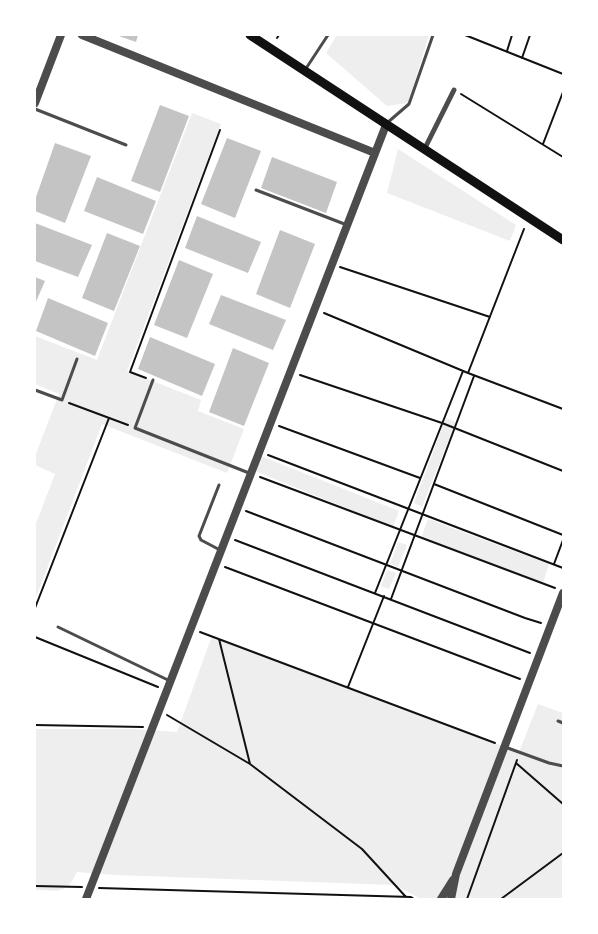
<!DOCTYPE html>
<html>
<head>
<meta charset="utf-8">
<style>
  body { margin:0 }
  #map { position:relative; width:598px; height:934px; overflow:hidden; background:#fff; font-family:Manrope,sans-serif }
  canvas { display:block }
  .frame { position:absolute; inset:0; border:36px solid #fff; pointer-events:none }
</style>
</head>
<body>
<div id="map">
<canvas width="598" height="934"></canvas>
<div class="frame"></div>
</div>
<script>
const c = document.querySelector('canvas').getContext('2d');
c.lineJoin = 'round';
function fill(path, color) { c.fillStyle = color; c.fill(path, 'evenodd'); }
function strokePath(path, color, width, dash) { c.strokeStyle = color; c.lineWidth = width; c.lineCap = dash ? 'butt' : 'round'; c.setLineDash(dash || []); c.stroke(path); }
fill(new Path2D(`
  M337,35H429L408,103L387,106L326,53Z
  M192,113L221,124L127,371L201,400L198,411L244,429L227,473L102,424L35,600V526L55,474L35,465V456L59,394L35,384V336L97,360Z
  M398,149L516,225L510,241L387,193Z
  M446,418L456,422L422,507L414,503Z
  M261,456L399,511L393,527L255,471Z
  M428,519L549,564L543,583L421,538Z
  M398,542L407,545L398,567L390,564Z
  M387,570L396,573L389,589L381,586Z
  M212,636L519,752L538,704L563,713V899H421L394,885L117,875L77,872C66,896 58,890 35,890V729H133L177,732Z`), '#eee');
fill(new Path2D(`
  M116,35H138L136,42Z
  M160,105L189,116L160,192L131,181Z
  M227,138L261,151L235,218L201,204Z
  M55,143L91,156L65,223L35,211V200Z
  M272,157L337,182L326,213L261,188Z
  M97,177L156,201L143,234L84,211Z
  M197,216L261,242L248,273L185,248Z
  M35,223L92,245L78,277L35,261Z
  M280,230L315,244L290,308L256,294Z
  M107,233L140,246L114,311L82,298Z
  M179,260L213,274L187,338L154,325Z
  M35,277L45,281L35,304Z
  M221,295L286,320L273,350L209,324Z
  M48,298L108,323L95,356L36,331Z
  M150,337L215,364L202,396L138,369Z
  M233,348L269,363L244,426L209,412Z`), '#c4c4c4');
strokePath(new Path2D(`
  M465,35L563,74
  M277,38L279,35
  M507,51L512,35
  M522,58L530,35
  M461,94L563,157
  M543,144L563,92
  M340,267L490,317
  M324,313L468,373L563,409
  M468,373L524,229
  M300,375L442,423L563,471
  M146,378L130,372L220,130
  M69,403L128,425
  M279,426L420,478
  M268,455L563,568
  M260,477L555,588
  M434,484L563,535
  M246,511L525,618L541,623
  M235,540L530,653
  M554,564L563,540
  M225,567L520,679
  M375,593L463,371
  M391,599L474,376
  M35,608L109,418
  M200,632L495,743
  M35,637L158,687
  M219,639L250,764
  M348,687L384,596
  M167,715L250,764L362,849L406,897
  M35,725L143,727
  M516,763L563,804
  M35,886L82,887
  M99,888L411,897L414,899
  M467,899L517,760
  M501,899L563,853`), '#111', 2);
strokePath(new Path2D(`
  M305,70L328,35
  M35,109L126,145
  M387,123L409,104L433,35
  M256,190L347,225
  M153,380L135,428L249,473
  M35,390L62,400L77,359
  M219,485L199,536L201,540L220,550
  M58,627L170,681
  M558,721L563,723
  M505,747L549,763L563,766`), '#4c4c4c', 3);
strokePath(new Path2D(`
  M424,150L454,90`), '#4c4c4c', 5);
strokePath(new Path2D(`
  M82,35L375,153
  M35,103L61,35
  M86,899L386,125
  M441,899L453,880
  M451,899L456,874L563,593`), '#4c4c4c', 8);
strokePath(new Path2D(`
  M250,35L563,240`), '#111', 9);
</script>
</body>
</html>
